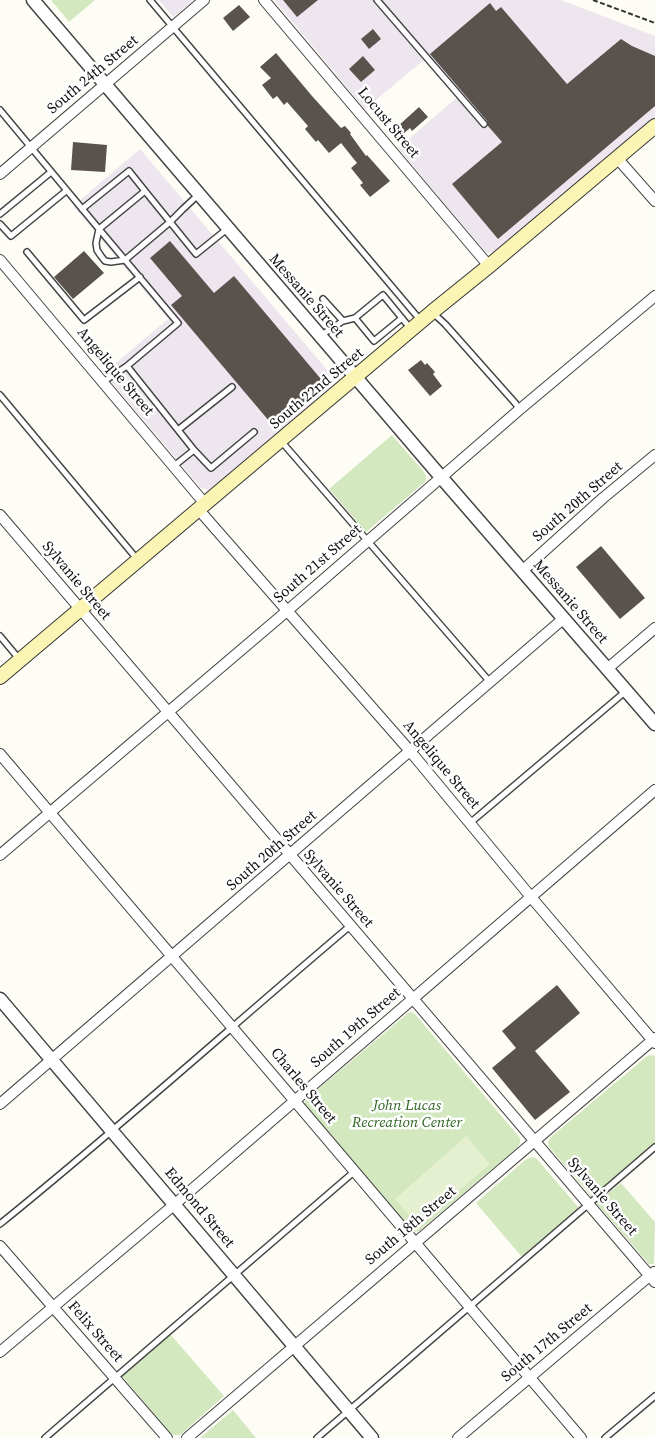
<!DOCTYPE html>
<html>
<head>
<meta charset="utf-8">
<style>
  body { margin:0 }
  canvas { display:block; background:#fefdf5 }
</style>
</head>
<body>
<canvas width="655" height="1438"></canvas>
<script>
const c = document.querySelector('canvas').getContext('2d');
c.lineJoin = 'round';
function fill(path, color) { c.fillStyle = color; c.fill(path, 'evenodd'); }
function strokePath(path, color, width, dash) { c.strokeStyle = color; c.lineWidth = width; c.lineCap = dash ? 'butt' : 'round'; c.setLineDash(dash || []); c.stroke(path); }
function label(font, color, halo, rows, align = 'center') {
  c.font = font + ' "Source Serif 4",serif'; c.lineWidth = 5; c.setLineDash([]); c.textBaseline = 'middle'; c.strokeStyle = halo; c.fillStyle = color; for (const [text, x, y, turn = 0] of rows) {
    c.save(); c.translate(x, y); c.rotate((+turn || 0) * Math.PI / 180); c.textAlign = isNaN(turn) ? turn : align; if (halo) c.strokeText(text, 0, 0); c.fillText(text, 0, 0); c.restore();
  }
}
fill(new Path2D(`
  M159,0H194L173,17Z
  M274,0H373L424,60L365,109Z
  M380,0H561L655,36V118L495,252L487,253L480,246L398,148L461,94Z
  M140,149L328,371L331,379V386L325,393L210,490L201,488L104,373L168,319L73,206Z`), '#ede6ee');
fill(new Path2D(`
  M51,0H95L69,22Z
  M392,435L424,472L426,477V481L366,532L329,489Z
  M411,1012L415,1014L520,1138V1143L517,1148L419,1231L415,1232L410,1229L305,1106V1101L310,1096L408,1013Z
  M650,1055L655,1056V1142L592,1197L549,1147L548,1142L551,1137L646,1057Z
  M531,1157L536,1158L579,1208L522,1257L476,1203L525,1160Z
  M621,1183L655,1222L654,1264H649L596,1203Z
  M170,1334L224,1396L180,1435H175L170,1433L122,1376Z
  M233,1410L256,1438H200Z`), '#d3e8bf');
fill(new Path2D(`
  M466,1136L490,1164L419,1226L395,1199Z`), '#e4f0d0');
fill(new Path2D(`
  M283,0H318L297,17Z
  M490,3L496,11L501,7L567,84L621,39L632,46L655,56V106L498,239L452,184L502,142L488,126L487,121L430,54Z
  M239,5L250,17L233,31L223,18Z
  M373,29L381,39L369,49L361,39Z
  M276,53L312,96L341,128L345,126L351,133L350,134L366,156L367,155L390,181L370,197L360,185L363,183L351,168L357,163L341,143L329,153L318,140L316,142L305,129L308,126L287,102L284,105L277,96L273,99L262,85L271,78L260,67Z
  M363,56L375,70L361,82L349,69Z
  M419,107L428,117L412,131L410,128L403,134L397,127Z
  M73,142L107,145L105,172L71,170Z
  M170,241L214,293L234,276L326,385L275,428L171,305L182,296L150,258Z
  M84,251L104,273L73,299L54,277Z
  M421,360L425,365L427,363L435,372L433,374L442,386L430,396L408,370Z
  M601,546L645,598L620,619L576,567Z
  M557,985L580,1013L535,1051L570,1092L535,1120L492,1068L516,1048L502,1031Z`), '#59524d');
const service = new Path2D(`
  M150,0L421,321
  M377,0L484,124
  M0,110L99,229L96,243L97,250L101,256L105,261L111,262L125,260L170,222L183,209L198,195
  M82,209L129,171L145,191
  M0,214L51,172
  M0,224L11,236L66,191
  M27,252L84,320L140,277
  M323,299L343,321
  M433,313L445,324L516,404L519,410
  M355,318L374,341L402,318
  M320,336L343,321L355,318L383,295L410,328
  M103,382L127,366
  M0,395L137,559
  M178,430L232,387
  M281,441L490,682
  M194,450L211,468L254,432
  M174,466L194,450L127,366L178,323L99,229L145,191L196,254L227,229
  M0,636L20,660
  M470,823L626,691
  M0,1224C119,1128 233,1025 350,926
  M45,1438L355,1171
  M317,1438L655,1147
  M605,1438L655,1396`);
const minor = new Path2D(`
  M264,0L489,266
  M617,158L655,201
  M0,174L204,0
  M0,260L206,505
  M199,510L410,751L531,897L655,1043
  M0,515L655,1282
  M522,571L603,498L655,455
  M607,669L655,628
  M0,754L581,1438
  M0,855L287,611L519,410L655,296
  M0,1104L563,619
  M0,1246L167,1438
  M0,1352L175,1204L655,790
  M187,1438L655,1038
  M458,1438L654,1272`);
const tertiary = new Path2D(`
  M33,0L441,477L655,724
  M0,999L372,1438`);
const secondary = new Path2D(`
  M0,677L432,312L489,266L655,126`);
strokePath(service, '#444', 8);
strokePath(minor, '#444', 12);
strokePath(tertiary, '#444', 15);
strokePath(secondary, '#333', 16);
strokePath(new Path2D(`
  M593,0L655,23`), '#333', 2, [5, 2.5]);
strokePath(service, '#fff', 5);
strokePath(minor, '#fff', 10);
strokePath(tertiary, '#fff', 12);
strokePath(secondary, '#faf5b4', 14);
label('15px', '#111', '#fff', [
  ["South 24th Street",93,75,-40],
  ["Locust Street",388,123,50],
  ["Messanie Street",306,296,49],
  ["Angelique Street",115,372,50],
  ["South 22nd Street",317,389,-40],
  ["South 20th Street",578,502,-41],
  ["South 21st Street",318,564,-41],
  ["Sylvanie Street",76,581,50],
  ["Messanie Street",570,602,49],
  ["Angelique Street",441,765,50],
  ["South 20th Street",272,851,-41],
  ["Sylvanie Street",338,889,49],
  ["South 19th Street",356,1028,-41],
  ["Charles Street",303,1086,50],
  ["Sylvanie Street",602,1197,49],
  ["Edmond Street",199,1208,50],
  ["South 18th Street",411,1226,-40],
  ["Felix Street",95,1332,49],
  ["South 17th Street",547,1343,-40]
]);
label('italic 15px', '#2f6623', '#fff', [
  ["John Lucas",407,1106],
  ["Recreation Center",407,1123]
]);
</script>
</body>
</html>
